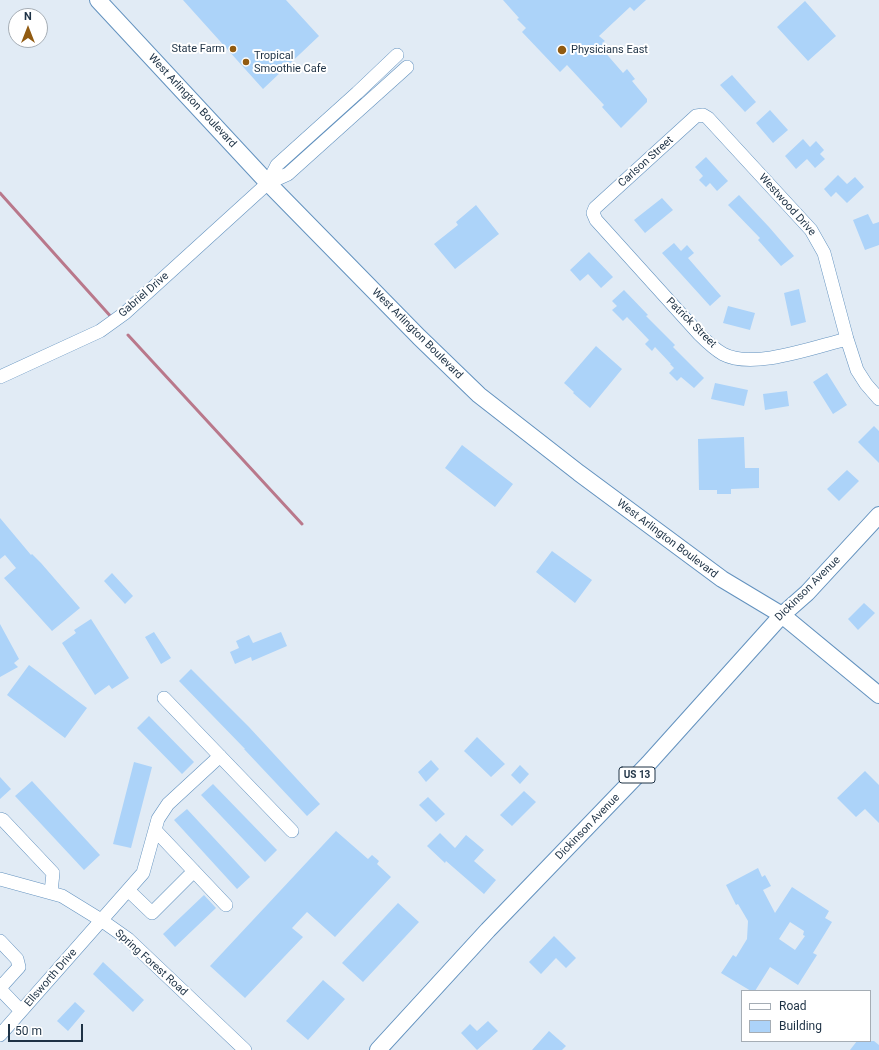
<!DOCTYPE html>
<html>
<head>
<meta charset="utf-8">
<style>
  body { margin:0 }
  #map { position:relative; width:879px; height:1050px; overflow:hidden; background:#e1ebf5; font-family:Roboto,sans-serif }
  canvas { display:block }
  .legend { position:absolute; left:741px; top:990px; width:130px; height:52px; box-sizing:border-box; background:#fff; border:1px solid #a5adb5; margin:0; padding:5px 7px; list-style:none; font-size:12px; color:#1e3245 }
  .legend li { display:flex; align-items:center; gap:8px; height:20px }
  .legend b { width:20px; border:1px solid #a5adb5 }
  .north { position:absolute; left:8px; top:8px; width:40px; height:40px; box-sizing:border-box; background:#fff; border:1px solid #a5adb5; border-radius:50%; rotate:0deg; font-size:11px; font-weight:700; line-height:16px; text-align:center; color:#1e3245 }
  .north::after { content:''; display:block; margin:auto; width:14px; height:18px; background:#915b11; clip-path:polygon(50% 0,100% 100%,50% 72%,0 100%) }
  .scale { position:absolute; left:8px; top:1024px; width:75px; height:18px; box-sizing:border-box; border:2px solid #1e3245; border-top:0; padding-left:5px; font-size:12px; line-height:14px; white-space:nowrap; color:#1e3245; -webkit-text-stroke:3px #fff; paint-order:stroke }
</style>
</head>
<body>
<div id="map">
<canvas width="879" height="1050"></canvas>
<ul class="legend">
<li><b style="height:5px;background:#fff"></b>Road</li>
<li><b style="height:11px;background:#acd3f9"></b>Building</li>
</ul>
<div class="north">N</div>
<div class="scale">50 m</div>
</div>
<script>
const c = document.querySelector('canvas').getContext('2d');
c.lineJoin = 'round';
function strokePath(path, color, width, dash) { c.strokeStyle = color; c.lineWidth = width; c.lineCap = dash ? 'butt' : 'round'; c.setLineDash(dash || []); c.stroke(path); }
function fill(path, color) { c.fillStyle = color; c.fill(path, 'evenodd'); }
function label(font, color, halo, rows, align = 'center') {
  c.font = font + ' Roboto,sans-serif'; c.lineWidth = 4; c.setLineDash([]); c.textBaseline = 'middle'; c.strokeStyle = halo; c.fillStyle = color; for (const [text, x, y, turn = 0] of rows) {
    c.save(); c.translate(x, y); c.rotate((+turn || 0) * Math.PI / 180); c.textAlign = isNaN(turn) ? turn : align; if (halo) c.strokeText(text, 0, 0); c.fillText(text, 0, 0); c.restore();
  }
}
strokePath(new Path2D(`
  M0,193L113,319
  M128,335L302,524`), '#b9788b', 3);
fill(new Path2D(`
  M183,0H286L319,36L263,89Z
  M503,0H646L634,11L630,7L599,36L605,41L602,43L606,47L603,50L623,73L627,69L635,79L632,81L647,99V102L621,128L602,107L604,105L567,65L560,72L522,32L526,28L517,19L519,18Z
  M805,1L836,36L808,61L777,27Z
  M732,75L756,102L745,112L720,85Z
  M770,110L788,130L773,143L756,123Z
  M803,139L810,147L816,141L824,150L820,154L825,159L815,168L807,159L796,169L785,156Z
  M706,157L728,181L717,191L710,183L706,187L699,180L703,176L695,167Z
  M838,175L847,184L855,177L864,187L847,203L836,192L831,197L824,189Z
  M739,195L769,227L794,256L781,266L758,240L760,238L728,205Z
  M662,198L673,210L645,233L634,220Z
  M476,205L499,234L455,269L434,244L458,225L456,222Z
  M868,214L873,224L879,222V245L865,250L853,220Z
  M674,243L681,251L687,245L694,253L688,258L721,296L710,306L662,253Z
  M589,252L613,277L601,288L588,274L580,281L570,270Z
  M799,289L806,322L791,326L784,293Z
  M624,290L648,315L646,316L675,345L673,347L704,378L694,388L681,377L677,381L669,373L674,368L670,364H671L655,347L652,351L645,344L649,340L627,317L623,321L612,310L617,306L612,301Z
  M728,306L755,313L750,330L723,323Z
  M596,346L622,369L590,408L573,393L574,392L564,383Z
  M827,373L847,405L833,414L813,382Z
  M715,383L748,390L744,406L711,399Z
  M787,391L789,406L765,410L763,394Z
  M874,426L879,431V463L858,442Z
  M744,437L745,468H759V488L731,489V494H717V490H699L698,439Z
  M462,445L513,484L495,507L445,468Z
  M847,470L859,481L839,501L827,489Z
  M0,518L31,555L32,554L41,563L80,608L52,631L4,578L16,568L5,555L0,559Z
  M552,551L592,580L575,603L536,572Z
  M112,573L133,596L125,604L104,581Z
  M864,603L875,613L858,630L848,619Z
  M91,619L129,678L112,689L109,685L95,695L62,643L76,633L74,630Z
  M0,624L19,659L14,663L18,667L0,677Z
  M154,632L171,658L161,664L145,637Z
  M281,632L287,646L252,661L251,657L235,664L230,652L239,648L236,641L249,635L253,643Z
  M29,665L87,708L65,738L7,695Z
  M191,669L249,727L320,804L307,816L244,749H245L179,681Z
  M149,716L194,762L182,774L137,728Z
  M477,737L505,764L491,777L464,751Z
  M431,760L439,769L426,782L418,772Z
  M134,762L152,767L131,848L113,844Z
  M520,765L529,774L520,784L511,775Z
  M865,771L879,785V823L865,809L856,817L837,798Z
  M0,777L11,789L0,799Z
  M32,781L100,855L84,870L15,796Z
  M213,784L277,850L265,862L201,795Z
  M524,791L536,802L512,826L500,815Z
  M428,797L445,814L436,822L419,805Z
  M187,809L250,877L237,889L174,820Z
  M336,831L368,859L372,855L379,861L377,864L391,877L335,937L307,912L292,928L303,937L245,998L210,966Z
  M440,833L455,848L466,835L484,850L474,861L496,880L484,894L446,861L445,863L427,846Z
  M758,868L762,877L765,875L771,886L763,890L775,913L792,887L829,911L825,918L832,922L813,953L817,955L798,985L770,967L755,991H751L721,973L733,955L736,957L747,939L748,921L738,904L736,905L726,885ZM790,922L804,931L803,935L805,936L795,950L779,939Z
  M204,895L216,908L175,947L163,934Z
  M398,903L419,922L363,982L342,963Z
  M554,936L576,958L566,968L556,958L541,974L529,962Z
  M103,962L144,1000L133,1012L93,974Z
  M323,980L345,999L308,1040L286,1021Z
  M75,1002L85,1011L68,1031L57,1021Z
  M488,1021L498,1031L477,1050L461,1033L470,1024L477,1031Z
  M549,1031L566,1046L562,1050H532Z
  M857,1041H874L879,1045V1050H850Z`), '#acd3f9');
const minor = new Path2D(`
  M268,183L277,165L357,93L397,55
  M847,339C814,347 753,370 723,354C714,349 706,341 699,334L596,220L593,213L595,208L696,116L703,115L708,118L811,230L824,253L847,339L857,370L866,384L879,399
  M0,377L100,331L125,313L268,183L288,174L407,67
  M164,698L292,831
  M0,819L3,820L53,873L51,892
  M155,830L226,905
  M0,879L62,896L101,920L128,939L245,1050
  M128,890L152,913L194,871
  M0,941L17,959L19,967L0,988
  M0,989L21,1011
  M0,1035L143,873L158,819L168,804L220,756`);
const major = new Path2D(`
  M98,0L268,183L419,337L479,395L579,473L722,579L782,615L879,695
  M378,1050L488,930L648,764L782,615L807,593L879,515`);
strokePath(minor, '#6392bf', 14);
strokePath(major, '#6392bf', 18);
strokePath(minor, '#fff', 13);
strokePath(major, '#fff', 16);
for (const [x, y, r, color] of [
  [233,49,4,"#915b11"],
  [562,50,5,"#915b11"],
  [246,62,4,"#915b11"]
]) { const dot = new Path2D(); dot.arc(x, y, r, 0, 2 * Math.PI); c.fillStyle = color; c.fill(dot); strokePath(dot, '#fff', 1.5); }
for (const [x, y, w] of [
  [637,775,36]
]) { const box = new Path2D(); box.roundRect(x - w / 2, y - 8, w, 16, 3); c.fillStyle = '#fff'; c.fill(box); strokePath(box, '#1e3245', 1); }
label('bold 10px', '#1e3245', null, [
  ["US 13",637,775]
]);
label('11px', '#1e3245', '#fff', [
  ["State Farm",225,49,"right"],
  ["Physicians East",571,50],
  ["Tropical",254,56],
  ["Smoothie Cafe",254,69]
], 'left');
label('11px', '#1e3245', '#fff', [
  ["West Arlington Boulevard",192,101,47],
  ["Carlson Street",646,162,-42],
  ["Westwood Drive",787,205,48],
  ["Gabriel Drive",144,295,-41],
  ["Patrick Street",691,323,45],
  ["West Arlington Boulevard",417,334,45],
  ["West Arlington Boulevard",667,539,37],
  ["Dickinson Avenue",808,589,-45],
  ["Dickinson Avenue",588,827,-46],
  ["Spring Forest Road",151,963,42],
  ["Ellsworth Drive",51,978,-49]
]);
</script>
</body>
</html>
